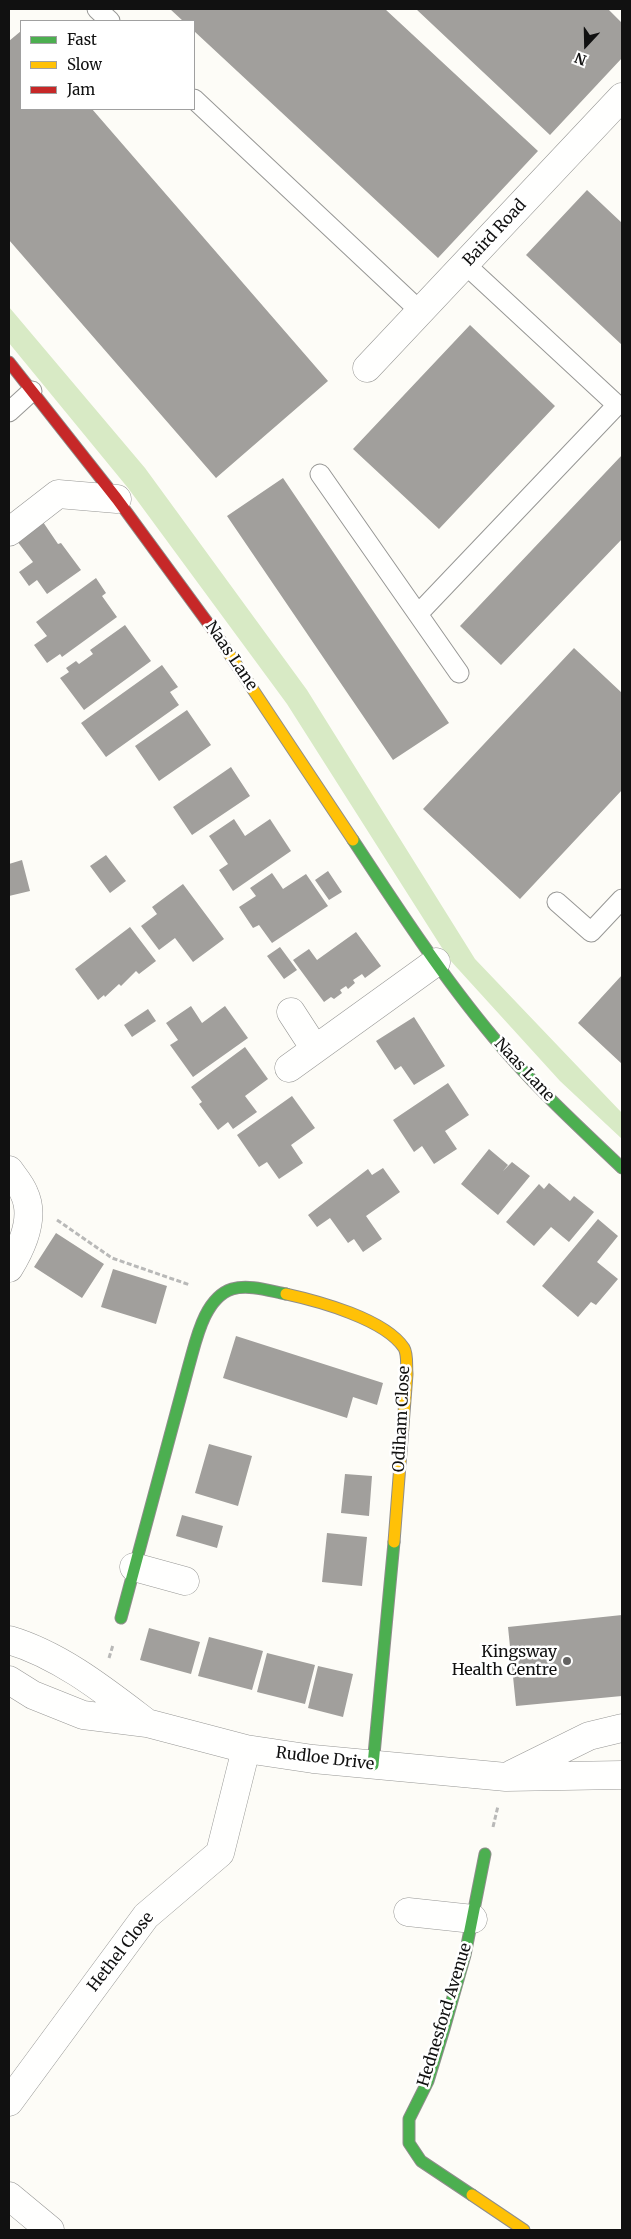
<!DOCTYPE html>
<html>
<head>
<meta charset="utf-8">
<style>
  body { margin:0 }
  #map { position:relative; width:631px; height:2239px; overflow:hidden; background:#fdfcf7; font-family:Merriweather,serif }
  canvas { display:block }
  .frame { position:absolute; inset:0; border:10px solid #111; pointer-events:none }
  .legend { position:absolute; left:20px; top:20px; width:175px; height:90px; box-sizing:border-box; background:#fff; border:1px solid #a0a0a0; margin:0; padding:6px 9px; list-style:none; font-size:15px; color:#111 }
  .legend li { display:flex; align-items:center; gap:10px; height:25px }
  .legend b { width:25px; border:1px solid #a0a0a0 }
  .north { position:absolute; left:561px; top:20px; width:50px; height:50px; -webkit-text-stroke:4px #fff; paint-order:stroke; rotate:201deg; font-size:14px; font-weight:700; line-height:20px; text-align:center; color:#111 }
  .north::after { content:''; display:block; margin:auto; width:18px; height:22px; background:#111; clip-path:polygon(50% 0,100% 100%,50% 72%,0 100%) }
</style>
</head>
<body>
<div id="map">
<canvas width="631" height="2239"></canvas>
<div class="frame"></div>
<ul class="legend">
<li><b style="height:6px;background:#4caf50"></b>Fast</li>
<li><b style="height:6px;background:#ffc107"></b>Slow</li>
<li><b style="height:6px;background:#c62828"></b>Jam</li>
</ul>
<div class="north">N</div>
</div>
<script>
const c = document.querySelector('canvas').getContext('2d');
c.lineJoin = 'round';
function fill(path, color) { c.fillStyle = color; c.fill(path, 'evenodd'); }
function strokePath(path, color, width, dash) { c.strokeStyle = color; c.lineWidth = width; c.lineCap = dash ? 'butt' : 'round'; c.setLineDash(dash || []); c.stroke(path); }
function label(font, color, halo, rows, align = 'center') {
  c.font = font + ' Merriweather,serif'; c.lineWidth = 5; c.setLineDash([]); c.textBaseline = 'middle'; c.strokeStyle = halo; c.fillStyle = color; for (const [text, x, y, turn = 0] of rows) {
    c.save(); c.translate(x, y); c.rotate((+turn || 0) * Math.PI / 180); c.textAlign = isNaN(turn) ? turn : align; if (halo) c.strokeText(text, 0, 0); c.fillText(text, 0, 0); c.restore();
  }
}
fill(new Path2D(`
  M9,307L145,468L307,690L475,959L622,1113V1139L560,1081L449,959L287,704L128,488L9,343Z`), '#d8eac5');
fill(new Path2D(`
  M170,9H385L538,151L438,258L194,31V21H183Z
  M416,9H608L622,23V58L550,135Z
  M21,31V109H92L328,381L216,478L9,240V41Z
  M587,190L622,223V345L526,255Z
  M470,325L555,406L439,529L353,449Z
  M622,455V539L501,665L460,626Z
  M283,478L449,723L393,760L227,516Z
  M43,522L58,544L61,543L81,570L47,594L37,580L29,586L19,572L33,562L17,541Z
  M96,578L106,593L102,596L117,617L62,657L60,654L47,663L34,645L47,636L36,622Z
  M125,625L151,661L84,710L60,678L69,672L66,668L76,661L79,664L93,654L90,650Z
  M574,648L622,693V790L520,899L423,809Z
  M162,665L178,687L170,692L179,705L106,757L81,723Z
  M187,710L211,745L159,781L135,746Z
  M231,767L250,796L192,835L173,807Z
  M234,819L245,836L270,819L291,851L233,891L219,870L228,864L209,836Z
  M106,855L126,881L110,893L90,866Z
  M22,860L30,891L9,896V864Z
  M328,871L342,892L329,900L315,880Z
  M272,873L283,889L306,874L328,906L272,943L259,925L253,928L239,907L256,896L250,888Z
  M183,884L224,939L193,962L175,938L159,950L141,926L157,914L152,907Z
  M130,927L156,961L139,974L136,971L121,986L119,984L105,997L104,995L98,1000L75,969Z
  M356,932L381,966L365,978L362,974L353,980L355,983L348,989L346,986L340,990L342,993L334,999L331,997L324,1002L293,960L309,949L317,960Z
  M280,947L297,970L284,979L267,956Z
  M622,975V1064L578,1023Z
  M191,1006L202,1023L225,1006L248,1038L193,1077L170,1045L178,1040L166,1023Z
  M148,1009L156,1021L132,1037L124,1025Z
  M414,1017L445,1066L414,1085L401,1066L395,1070L376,1041Z
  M245,1047L268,1079L245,1096L257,1112L233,1129L228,1122L218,1130L199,1104L202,1102L191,1087Z
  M448,1083L469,1115L445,1131L457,1149L434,1164L422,1146L414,1152L393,1120Z
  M292,1096L315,1128L291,1145L303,1163L279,1179L267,1162L259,1167L237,1135Z
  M489,1149L508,1165L503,1171L512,1162L530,1176L498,1215L461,1184Z
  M383,1168L400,1192L366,1216L382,1239L363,1252L354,1239L348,1243L330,1218L317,1227L308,1215L368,1169L372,1175Z
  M549,1183L570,1201L574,1196L594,1212L569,1242L551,1227L534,1246L506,1222L539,1184L544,1189Z
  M598,1219L618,1236L597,1262L618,1279L596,1305L591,1302L578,1317L542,1286Z
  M56,1233L104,1264L82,1298L34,1267Z
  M113,1269L167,1286L156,1324L101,1307Z
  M236,1336L383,1383L377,1405L353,1397L347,1418L223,1378Z
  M209,1444L252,1456L238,1506L195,1493Z
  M345,1474L372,1476L369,1516L341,1513Z
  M182,1515L223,1526L217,1548L176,1536Z
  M327,1533L367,1537L362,1586L322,1582Z
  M622,1615V1696L516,1706L508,1627Z
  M149,1628L200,1642L191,1674L140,1660Z
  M209,1637L263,1651L252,1690L198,1676Z
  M267,1653L315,1665L305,1704L257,1692Z
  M318,1666L353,1674L343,1717L308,1708Z`), '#a19f9c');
const lane = new Path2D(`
  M97,9L110,21
  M194,99L421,312
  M9,412L32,391
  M320,474L459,673
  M418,614L617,405L466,265
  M557,902L591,932L622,899`);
const street = new Path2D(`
  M367,368L622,97
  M9,532L58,494L117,499
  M291,1012L315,1049
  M289,1068L436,962
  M9,1170C14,1177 21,1185 24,1193C36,1218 22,1247 9,1268
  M134,1567L185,1581
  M9,1640C60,1655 105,1691 147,1723
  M9,1680L33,1695L83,1715L147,1723L246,1749L313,1759L506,1777L622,1775
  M512,1774L589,1736L622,1728
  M408,1912L473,1919
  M9,2102L146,1916L220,1853L246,1749
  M9,2196L50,2230`);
const fast = new Path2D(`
  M353,840C397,907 442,976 494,1038C533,1085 578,1126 622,1168
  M121,1618L189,1365C196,1341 204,1298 232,1289C249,1284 270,1291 286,1294
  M373,1765L394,1542
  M472,2195L421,2161L409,2143V2119L428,2081L444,2029L465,1955L485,1854`);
const slow = new Path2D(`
  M216,634L353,840
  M286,1294C318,1301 385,1319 404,1348C408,1355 406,1366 407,1374L394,1542
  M472,2195L524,2230`);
const jam = new Path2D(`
  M9,362L117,499L216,634`);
strokePath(lane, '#979795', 21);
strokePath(street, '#979795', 29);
strokePath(fast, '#8e8d8b', 13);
strokePath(slow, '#8e8d8b', 13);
strokePath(jam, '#8e8d8b', 13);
strokePath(new Path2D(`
  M57,1220L112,1258L190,1285
  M109,1658L113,1645
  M493,1827L498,1806`), '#b9b9b8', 3, [5, 2.5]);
strokePath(lane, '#fffffe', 19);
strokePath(street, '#fffffe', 28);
strokePath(fast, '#4caf50', 11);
strokePath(slow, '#ffc107', 11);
strokePath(jam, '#c62828', 11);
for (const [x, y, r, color] of [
  [567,1661,5,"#646362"]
]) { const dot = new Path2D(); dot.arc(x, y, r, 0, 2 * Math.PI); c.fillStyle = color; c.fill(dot); strokePath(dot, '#fff', 2); }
label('16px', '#111', '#fff', [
  ["Baird Road",495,233,-47],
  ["Naas Lane",231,656,56],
  ["Naas Lane",524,1070,47],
  ["Odiham Close",402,1419,-87],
  ["Rudloe Drive",325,1759,7],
  ["Hethel Close",121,1952,-52],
  ["Hednesford Avenue",445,2015,-73]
]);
label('16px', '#111', '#fff', [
  ["Kingsway",557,1652],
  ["Health Centre",557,1670]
], 'right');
</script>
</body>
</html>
